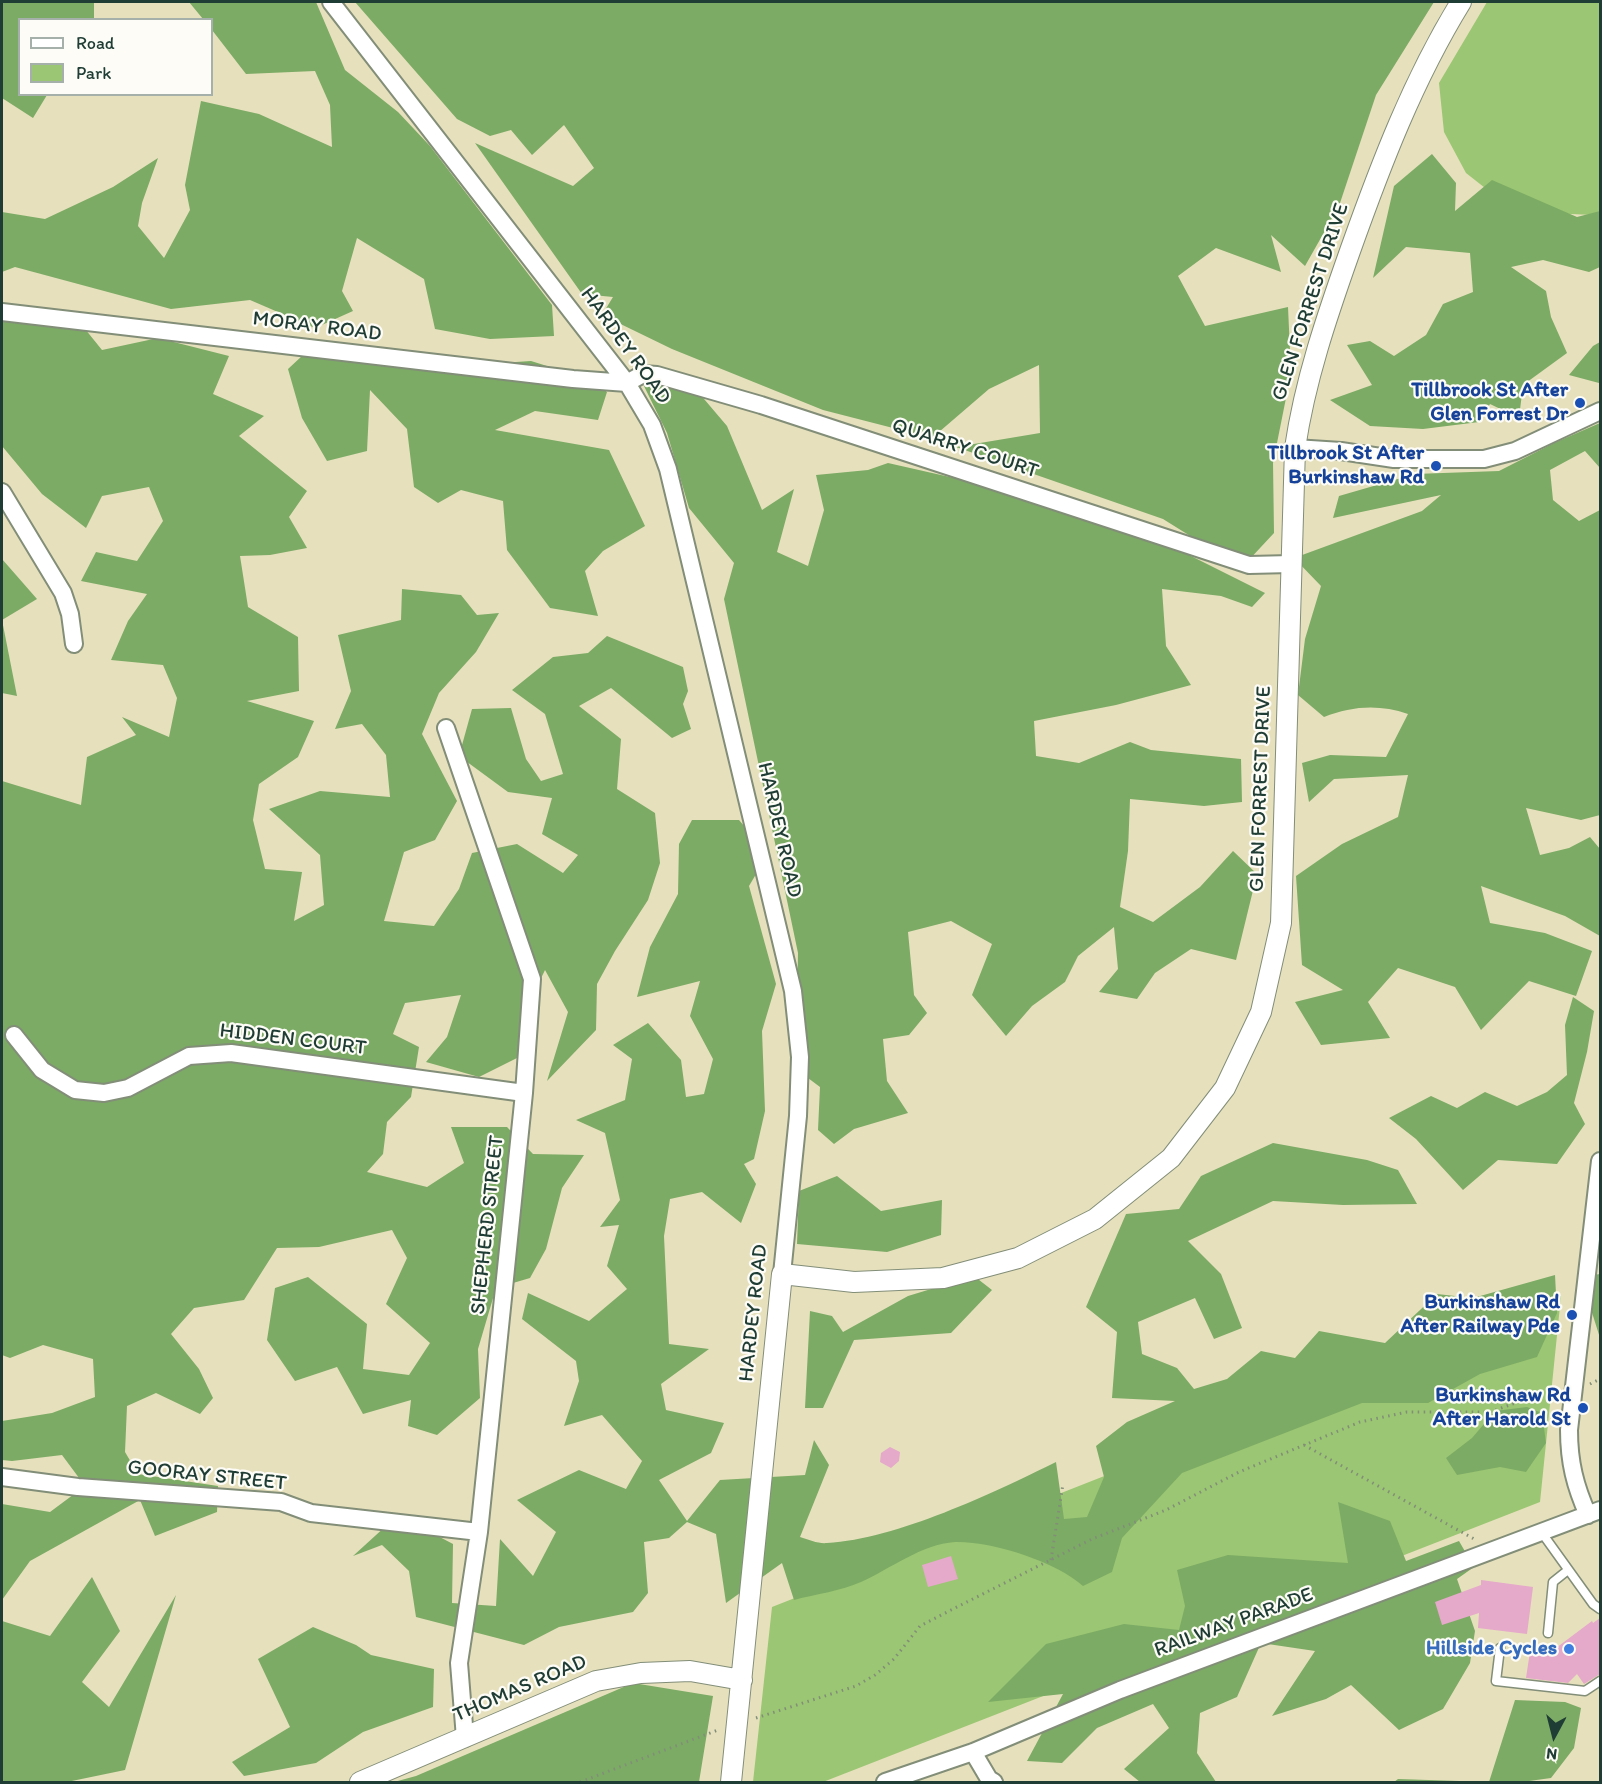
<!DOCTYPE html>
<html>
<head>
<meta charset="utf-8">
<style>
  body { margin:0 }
  #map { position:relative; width:1602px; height:1784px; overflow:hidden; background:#e6e0bc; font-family:Itim,sans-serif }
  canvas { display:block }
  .frame { position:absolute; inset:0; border:3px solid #1f3d34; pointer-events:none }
  .legend { position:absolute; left:18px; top:18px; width:195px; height:78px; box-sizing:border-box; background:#fdfcf7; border:2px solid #a4b0a9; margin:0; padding:8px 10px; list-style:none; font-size:18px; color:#1f3d34 }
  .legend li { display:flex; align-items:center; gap:12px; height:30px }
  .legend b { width:30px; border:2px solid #a4b0a9 }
  .north { position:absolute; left:1524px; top:1706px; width:60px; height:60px; -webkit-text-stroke:4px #fdfcf7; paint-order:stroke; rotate:187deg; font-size:16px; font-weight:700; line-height:24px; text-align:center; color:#1f3d34 }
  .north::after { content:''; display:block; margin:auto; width:21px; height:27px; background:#1f3d34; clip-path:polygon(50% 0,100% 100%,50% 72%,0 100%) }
</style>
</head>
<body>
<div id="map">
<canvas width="1602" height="1784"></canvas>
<div class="frame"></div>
<ul class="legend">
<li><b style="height:8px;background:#fff"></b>Road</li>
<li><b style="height:16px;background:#9bc673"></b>Park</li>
</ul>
<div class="north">N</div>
</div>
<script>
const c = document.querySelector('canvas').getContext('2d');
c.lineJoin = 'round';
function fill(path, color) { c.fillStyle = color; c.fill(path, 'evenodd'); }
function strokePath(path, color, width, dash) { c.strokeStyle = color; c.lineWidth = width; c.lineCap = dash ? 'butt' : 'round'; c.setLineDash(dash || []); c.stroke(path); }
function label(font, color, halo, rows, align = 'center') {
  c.font = font + ' Itim,sans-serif'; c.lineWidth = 4.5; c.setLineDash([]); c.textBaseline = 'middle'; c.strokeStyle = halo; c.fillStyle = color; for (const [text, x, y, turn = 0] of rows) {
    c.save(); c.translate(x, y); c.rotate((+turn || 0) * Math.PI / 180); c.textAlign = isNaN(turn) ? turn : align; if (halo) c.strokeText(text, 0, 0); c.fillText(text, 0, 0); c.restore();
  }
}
fill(new Path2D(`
  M1487,2H1600V212L1594,215L1548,213L1494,195L1466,173L1444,132L1439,83Z
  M1561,1296L1540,1502L823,1782H753L772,1607Z`), '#9bc673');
fill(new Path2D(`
  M2,2H94V19L20,20V94L47,95L33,118L2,98Z
  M189,2H316L345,70L398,112L430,146L552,305L554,336L490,339L435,329L424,279L357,238L342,291L353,311L315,328L250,300L171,309L15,267L2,272V212L45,219L113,187L158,158L142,203L138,226L164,258L190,210L185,185L201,101L259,114L332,147L330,105L315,71L246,74L212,30V20L203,19Z
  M355,2H1434L1376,95L1339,206L1305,266L1271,235L1281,272L1216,248L1178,276L1205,326L1288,307L1291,373L1273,463L1274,533L1247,562H1232L1163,519L956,447L1040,433L1039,365L989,389L932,438L823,410L672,349L602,315L613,297L582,294L475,143L573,186L594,168L564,125L532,155L511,130L490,136L457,119Z
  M1432,154L1456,183L1455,211L1492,180L1577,217L1600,211V267L1589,272L1543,260L1511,267L1546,291L1551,317L1567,353L1523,385L1519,418L1490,404L1479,422L1423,429L1370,426L1330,400L1372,385L1347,345L1370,341L1394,356L1426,335L1443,304L1473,292L1470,253L1406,247L1373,278L1394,186Z
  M2,318L81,324L102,350L158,338L229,356L213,394L264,416L239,436L307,491L289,517L307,548L270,555L240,556L248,607L298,637L299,691L247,701L314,721L298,757L259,784L253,820L265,869L302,872L294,921L324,905L320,855L269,809L320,791L390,797L386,755L362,724L335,729L351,691L338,635L401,620L402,589L461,595L477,615L499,613L476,652L439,693L422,734L457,801L435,840L404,852L384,921L434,926L459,889L472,853L517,844L563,873L578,855L542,834L552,798L508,792L459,756L472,709L511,708L526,759L541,781L563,774L545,714L512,690L553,657L588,653L607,636L683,667L688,691L683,704L691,729L672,738L611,688L579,706L621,739L617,789L655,813L660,863L648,900L615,951L597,984L596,1030L547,1081L568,1012L545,970L529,1003L531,1051L479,1077L426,1062L447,1037L461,995L405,1003L393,1034L419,1047L411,1097L387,1122L383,1154L367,1172L427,1187L464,1163L451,1127H507L533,1154L584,1155L562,1188L546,1249L530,1278L496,1288L478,1349L480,1398L437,1435L408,1426L411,1400L363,1414L337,1367L295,1381L267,1340L275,1288L308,1277L367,1324L363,1369L409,1375L430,1343L386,1304L407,1258L392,1230L319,1247L277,1248L244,1300L194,1308L171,1334L199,1369L213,1398L200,1414L156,1393L127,1406L125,1452L138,1474L218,1486L217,1512L155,1536L140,1500L30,1561L2,1600V1504L50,1512L85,1486L62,1455L12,1461L2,1460V1421L52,1413L95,1397L93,1359L43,1345L10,1358L2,1355V781L81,805L87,757L136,735L122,717L169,737L177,698L163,665L111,660L128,621L147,594L81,581L96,552L137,561L163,521L149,487L102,496L86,528L42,494L2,446Z
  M1600,342L1599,383L1569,375L1593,346Z
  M316,343L486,364L531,361L592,380L607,392L598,420L535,411L495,430L609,450L645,526L603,551L585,571L598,616L550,608L507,550L503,501L461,490L438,503L414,487L407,429L370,390L367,451L327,461L302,418L288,369Z
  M642,382L693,386L727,426L762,510L794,489L777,552L808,566L824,510L816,475L868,470L888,463L1016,492L1173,547L1265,593L1252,607L1221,596L1162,589L1166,646L1191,685L1116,705L1034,721L1036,756L1079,763L1130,742L1151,750L1241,759L1242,802L1204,806L1130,799L1128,851L1120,907L1153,922L1200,887L1233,851L1257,874L1236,960L1191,949L1155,973L1137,999L1099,992L1118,969L1114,927L1078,956L1065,982L1032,1006L1006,1036L972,995L992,944L951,921L908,932L914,995L927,1013L909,1035L883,1039L887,1081L908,1113L854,1129L834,1144L818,1130L820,1087L796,1069L798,953L724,599L734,563L689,508L667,433Z
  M1600,423V468L1585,451L1550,470L1553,500L1579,521L1600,510V815L1581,820L1526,808L1540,855L1569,848L1590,837L1600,849V936L1565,916L1481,886L1490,923L1545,933L1592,951L1576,996L1529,981L1481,1030L1455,987L1398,968L1368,1002L1390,1038L1321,1045L1295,1002L1343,990L1302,965L1296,876L1342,844L1398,817L1408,775L1334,779L1309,802L1302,763L1330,755L1386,757L1408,714C1379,704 1352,706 1324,717L1298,695L1305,639L1321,586L1294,558L1422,511L1441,495L1333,518L1339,496L1415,474L1499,471L1554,443Z
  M2,559L37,599L2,620Z
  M2,620L17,696L2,693Z
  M692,820H739L768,854L749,886L776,984L762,1031L765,1111L754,1159L744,1164L756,1184L741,1223L702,1192L670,1199L664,1236L669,1344L709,1349L661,1384L666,1410L724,1423L711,1453L659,1480L687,1521L720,1480L805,1475L814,1440L829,1465L800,1537C809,1540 819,1544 827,1543C897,1539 993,1493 1056,1462L1064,1519L1087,1517L1104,1477L1096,1446L1127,1422L1175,1401L1112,1398L1117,1332L1086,1307L1126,1214L1179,1209L1201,1176L1273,1143L1367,1160L1398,1170L1417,1204L1343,1205L1273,1201L1188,1241L1221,1274L1242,1328L1214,1339L1195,1298L1138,1322L1142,1354L1177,1368L1194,1389L1227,1379L1261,1351L1295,1358L1319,1331L1385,1343L1437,1294L1473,1298L1555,1275L1557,1313L1537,1357L1480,1374L1428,1403H1362L1182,1473L1122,1538L1112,1572L1083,1586C1057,1562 992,1541 955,1542C922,1544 890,1569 861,1582C841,1591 816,1594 794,1600L782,1563L726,1603L716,1534L687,1522L669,1538L644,1542L648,1593L633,1612L559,1627L524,1645L416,1617L409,1571L382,1545L353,1556L398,1515L453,1544L452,1603L496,1606L500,1539L533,1576L556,1532L517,1500L579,1470L626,1489L642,1461L602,1415L564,1426L579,1381L576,1361L522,1319L528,1293L589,1321L627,1289L607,1266L619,1225L600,1227L620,1200L605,1133L576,1120L625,1100L632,1059L613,1045L648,1023L681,1060L686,1097L704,1094L713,1059L690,1016L700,981L637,997L650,947L678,894L679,844Z
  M1573,997L1594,1011L1587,1052L1574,1103L1585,1124L1557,1164L1498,1160L1463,1190L1416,1139L1389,1118L1431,1096L1457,1108L1485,1092L1517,1106L1547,1092L1567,1075L1565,1025Z
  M837,1176L881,1211L942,1200L941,1235L887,1252L797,1244L799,1191Z
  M1600,1274V1338L1589,1303L1587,1276Z
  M974,1276L992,1290L951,1333L854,1340L823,1408H805L810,1311L832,1316L843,1332L908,1296Z
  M1527,1407L1542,1413L1546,1443L1526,1472L1500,1467L1457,1475L1446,1458L1472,1438L1495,1411Z
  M1338,1502L1390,1521L1406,1561L1459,1541L1474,1567L1457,1579L1475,1631L1470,1663L1443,1709L1399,1730L1351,1685L1326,1699L1272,1716L1315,1651L1261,1643L1237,1697L1200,1713L1197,1753L1216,1782H1140L1124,1769L1169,1728L1153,1704L1097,1728L1062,1763L1027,1761L1063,1694L988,1702L1046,1644L1124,1624L1179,1630L1185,1606L1177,1570L1228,1555L1348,1563Z
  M92,1577L120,1631L82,1682L109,1707L176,1595L125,1770L67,1782H2V1621L50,1636Z
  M313,1627L356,1645L371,1655L434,1669L433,1707L363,1732L316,1763L244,1776L232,1762L290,1727L258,1659Z
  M633,1683L713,1696L699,1782H394L416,1776Z
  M1515,1700L1565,1702L1581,1708L1574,1748L1551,1778L1522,1782H1394L1398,1779L1489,1782Z`), '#7cab65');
fill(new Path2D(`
  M890,1447L900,1452L899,1461L891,1468L880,1462L881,1453Z
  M951,1556L958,1579L928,1587L922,1565Z
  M1481,1580L1533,1587L1527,1634L1478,1628L1479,1613L1442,1625L1435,1602L1481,1585Z
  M1600,1618V1674L1584,1684L1577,1674L1568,1683L1526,1678L1531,1645L1556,1648L1592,1621L1593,1623Z`), '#e5a9c9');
const service = new Path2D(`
  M1542,1533L1593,1604L1600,1609
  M1548,1633L1553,1582L1568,1570
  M1500,1648L1496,1681L1585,1691L1600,1681`);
const minor = new Path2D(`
  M331,2L627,383L652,425L668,469L793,991L800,1057L798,1116L782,1274
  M2,312L573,379L627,383L643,374L657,375L761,405L1249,565L1291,564
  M1295,448L1341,451L1394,459H1484L1515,451L1600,411
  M2,492L63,593L70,614L74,644
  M446,728L532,979L524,1093L479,1532L459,1663L465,1738
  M14,1035L42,1070L75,1090L104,1093L128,1088L189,1056L231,1053L524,1093
  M2,1477L78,1487L281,1502L311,1513L479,1532
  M1588,1515C1575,1486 1569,1462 1569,1430L1600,1161
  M973,1752L989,1779L994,1782
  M885,1782L973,1752L1120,1690L1600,1510`);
const tertiary = new Path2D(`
  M360,1782L596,1681L641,1673L690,1671L742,1680
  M731,1782L782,1274L854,1282L943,1278L1018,1258L1095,1219L1171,1158L1225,1088L1261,1012L1281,923L1295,448C1305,380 1327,316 1350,251C1381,164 1413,80 1461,2`);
strokePath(service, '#828e78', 11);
strokePath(minor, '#828e78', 20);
strokePath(tertiary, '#828e78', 22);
strokePath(new Path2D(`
  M1590,1384L1600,1379
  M1304,1445L1476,1540
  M1051,1560L1063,1484
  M756,1718L856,1686L875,1675L894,1659L920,1626L951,1610L1092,1539L1166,1510L1239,1472L1360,1422L1407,1412H1490L1540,1394L1558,1393
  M580,1782L718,1730`), '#828e78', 3, [1.5, 4.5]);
strokePath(service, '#fff', 8);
strokePath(minor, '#fff', 16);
strokePath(tertiary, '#fff', 20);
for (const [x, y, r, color] of [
  [1580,403,6,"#1a4fb4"],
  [1436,466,6,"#1a4fb4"],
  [1572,1315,6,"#1a4fb4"],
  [1583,1408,6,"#1a4fb4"],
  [1569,1649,6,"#3f7fe0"]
]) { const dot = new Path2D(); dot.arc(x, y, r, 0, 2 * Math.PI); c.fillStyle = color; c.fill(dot); strokePath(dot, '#fdfcf7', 2); }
label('21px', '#1f3d34', '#fdfcf7', [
  ["GLEN FORREST DRIVE",1311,302,-72],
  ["MORAY ROAD",317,327,7],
  ["HARDEY ROAD",625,346,54],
  ["QUARRY COURT",965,449,18],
  ["GLEN FORREST DRIVE",1261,789,-88],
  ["HARDEY ROAD",779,830,77],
  ["HIDDEN COURT",293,1040,7],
  ["SHEPHERD STREET",488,1225,-84],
  ["HARDEY ROAD",754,1313,-84],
  ["GOORAY STREET",207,1476,6],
  ["RAILWAY PARADE",1234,1623,-20],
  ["THOMAS ROAD",520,1689,-23]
]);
label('bold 21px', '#164399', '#fdfcf7', [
  ["Tillbrook St After",1568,391],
  ["Glen Forrest Dr",1568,415],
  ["Tillbrook St After",1424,454],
  ["Burkinshaw Rd",1424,478],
  ["Burkinshaw Rd",1560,1303],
  ["After Railway Pde",1560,1327],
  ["Burkinshaw Rd",1571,1396],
  ["After Harold St",1571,1420]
], 'right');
label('bold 21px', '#366cbe', '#fdfcf7', [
  ["Hillside Cycles",1557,1649]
], 'right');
</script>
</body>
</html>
